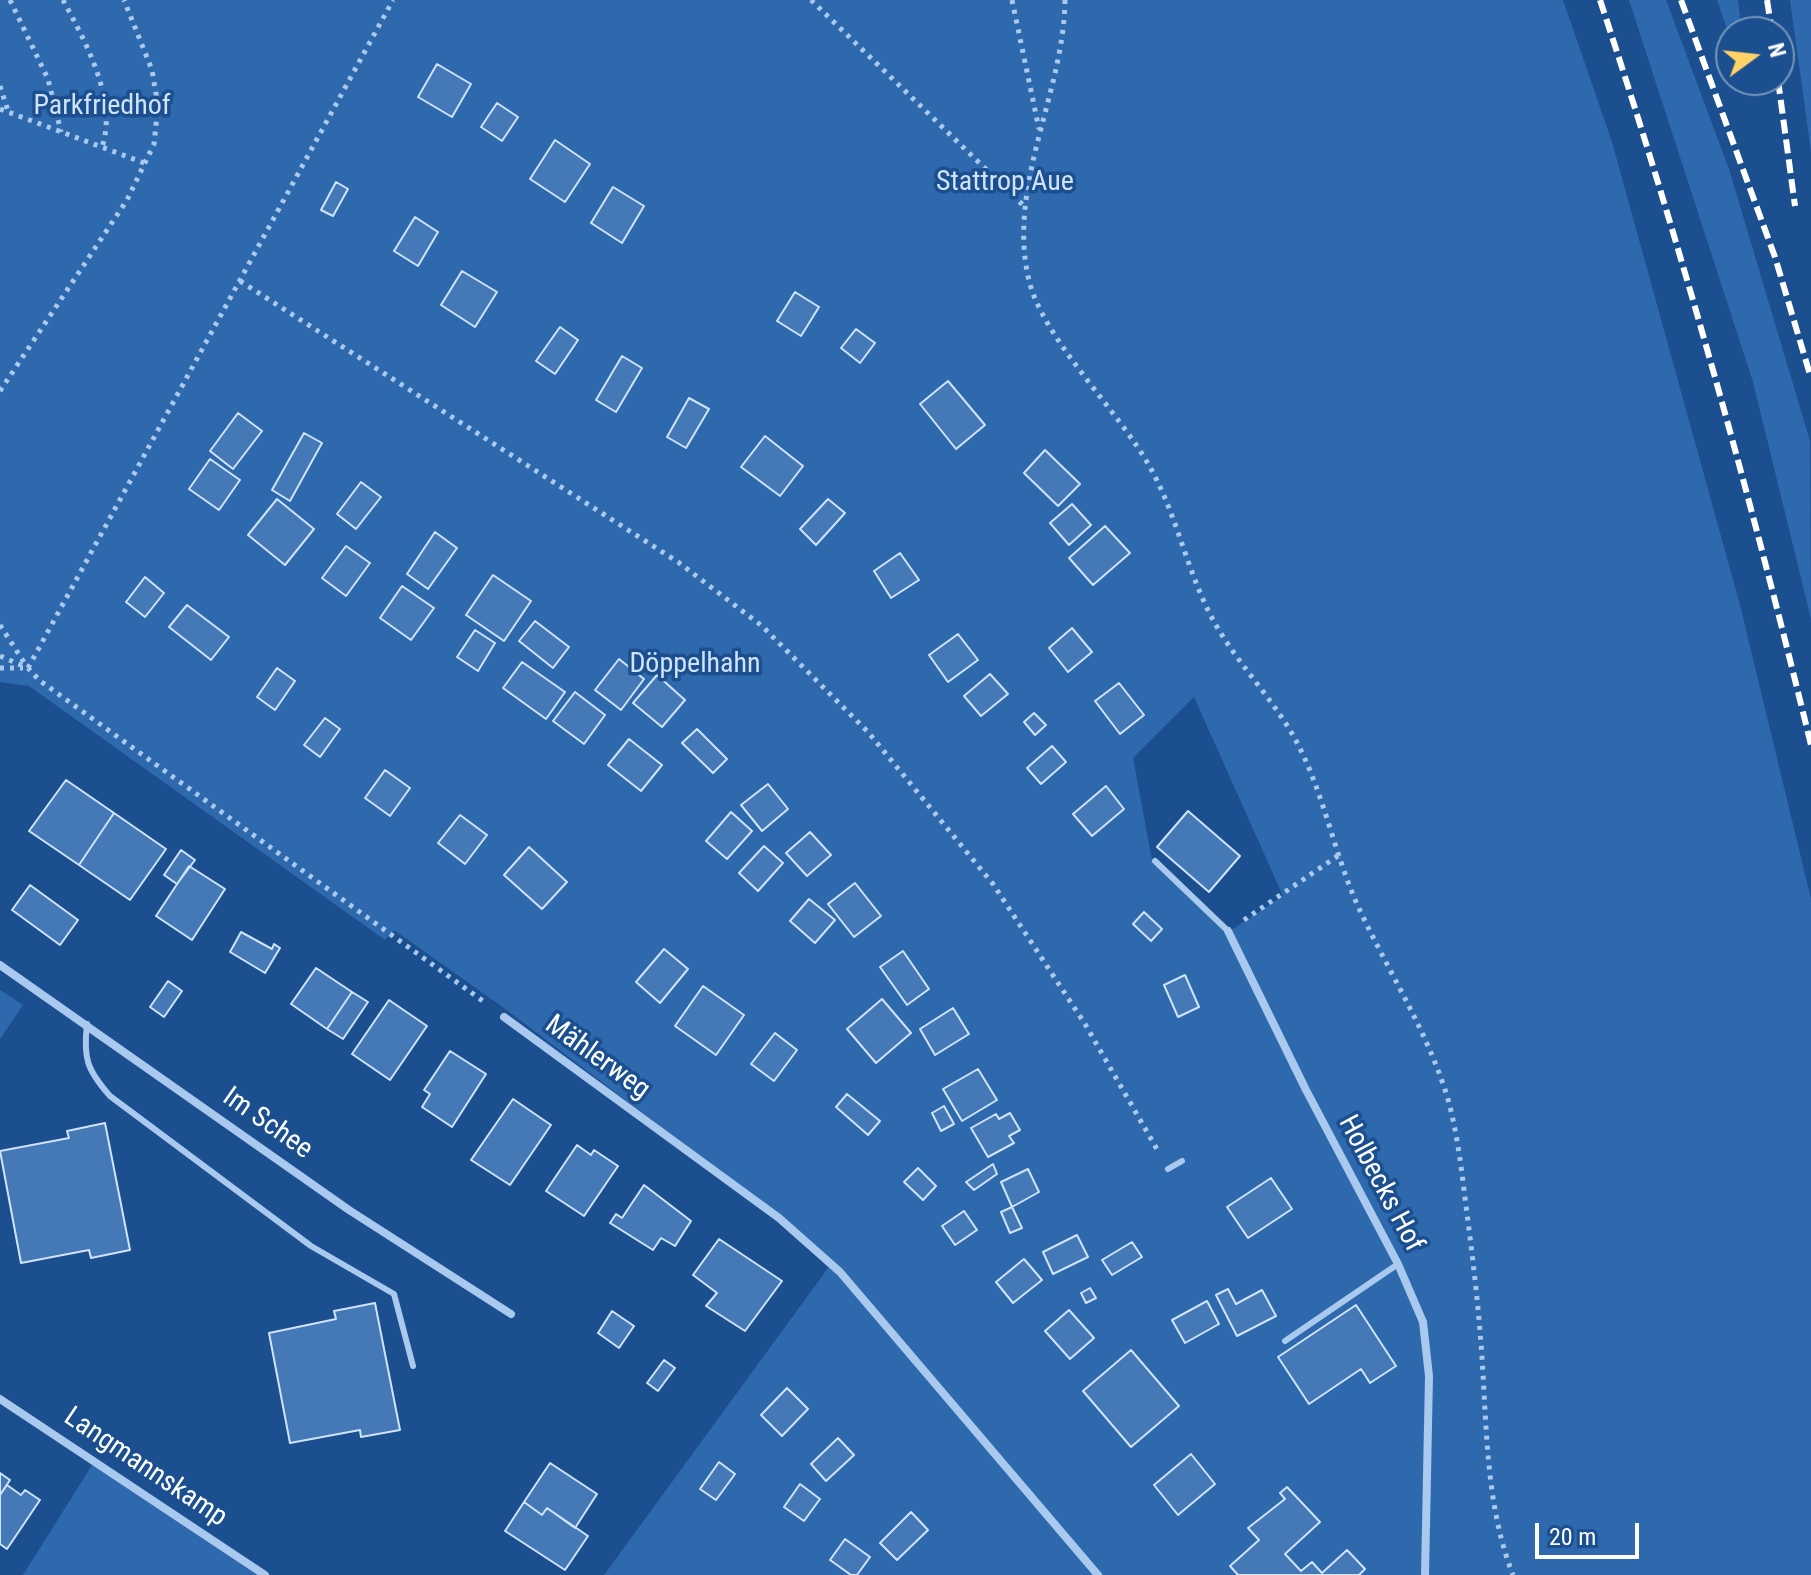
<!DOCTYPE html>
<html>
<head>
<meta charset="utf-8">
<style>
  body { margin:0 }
  #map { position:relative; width:1811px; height:1575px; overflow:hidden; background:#1b4f8f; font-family:"Roboto Condensed",sans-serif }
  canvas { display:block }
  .north { position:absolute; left:1715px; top:16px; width:80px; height:80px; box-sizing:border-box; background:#1b4f8f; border:2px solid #7695bc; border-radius:50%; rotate:75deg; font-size:22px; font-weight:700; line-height:32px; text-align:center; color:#fff }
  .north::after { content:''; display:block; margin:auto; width:28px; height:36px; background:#ffd166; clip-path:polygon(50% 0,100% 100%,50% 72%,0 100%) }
  .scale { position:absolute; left:1535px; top:1523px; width:104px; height:36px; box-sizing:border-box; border:4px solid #fff; border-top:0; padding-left:10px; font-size:24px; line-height:28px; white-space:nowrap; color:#fff; -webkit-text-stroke:6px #1b4f8f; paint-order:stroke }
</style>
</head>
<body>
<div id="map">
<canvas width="1811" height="1575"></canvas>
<div class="north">N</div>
<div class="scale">20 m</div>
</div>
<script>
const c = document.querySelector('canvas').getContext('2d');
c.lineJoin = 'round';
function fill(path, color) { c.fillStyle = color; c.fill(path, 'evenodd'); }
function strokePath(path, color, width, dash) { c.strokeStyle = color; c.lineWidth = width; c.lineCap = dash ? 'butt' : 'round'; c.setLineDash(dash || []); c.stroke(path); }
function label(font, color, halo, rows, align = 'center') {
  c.font = font + ' "Roboto Condensed",sans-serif'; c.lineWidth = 7; c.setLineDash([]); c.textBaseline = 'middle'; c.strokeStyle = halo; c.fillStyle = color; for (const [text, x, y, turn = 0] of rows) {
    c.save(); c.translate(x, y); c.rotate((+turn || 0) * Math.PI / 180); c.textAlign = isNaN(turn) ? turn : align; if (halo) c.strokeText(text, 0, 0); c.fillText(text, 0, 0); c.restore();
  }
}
fill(new Path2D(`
  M0,0H1563L1612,142L1740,605L1811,899V1575H1426L1431,1376L1423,1322L1428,1376L1424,1575H604L831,1264L781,1218L504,1008L394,930L385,940L29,686L0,682ZM1194,697L1283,896L1230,931L1307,1089L1413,1291L1423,1322L1398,1264L1306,1091L1227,931L1152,860L1133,758Z
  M1629,0H1666L1729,169L1810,441L1811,619L1753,382Z
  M1717,0H1738L1742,32H1731V41Z
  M1790,0H1811V152Z
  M0,990L23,1005L0,1039Z
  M94,1462L259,1575H23Z`), '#2e69ad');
const building = new Path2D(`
  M437,64L471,84L452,117L418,97Z
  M497,103L518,117L502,141L481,127Z
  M555,140L590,164L565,202L530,179Z
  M336,182L348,189L333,216L321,210Z
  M613,187L644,206L622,243L591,223Z
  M415,217L438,232L418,266L394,251Z
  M462,271L497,292L475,327L441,305Z
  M795,292L819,307L801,336L777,321Z
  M560,327L578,340L555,374L536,361Z
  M856,329L875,343L860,363L841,348Z
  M622,356L642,368L616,412L596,400Z
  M948,381L985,425L956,449L920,404Z
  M689,398L709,409L686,448L667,437Z
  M238,413L262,431L233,469L210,451Z
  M304,433L322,443L290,501L272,490Z
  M765,436L803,466L780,496L741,467Z
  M1045,450L1080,484L1058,506L1024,473Z
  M210,459L240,480L219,510L189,489Z
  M361,482L381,497L356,529L337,514Z
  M277,499L314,529L285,565L248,535Z
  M828,499L845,513L816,545L800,529Z
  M1072,504L1091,525L1069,545L1050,523Z
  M1105,526L1130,553L1093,585L1069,558Z
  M435,532L457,548L428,589L407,574Z
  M346,546L370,563L346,596L322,578Z
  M900,553L919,580L891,598L874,571Z
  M493,575L531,601L504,641L466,615Z
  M145,577L164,593L145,617L126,602Z
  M402,586L434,608L411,640L380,618Z
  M187,605L229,637L211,660L169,627Z
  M535,621L569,647L553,668L519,641Z
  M1072,628L1092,652L1068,672L1049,648Z
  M475,630L495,643L478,671L457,657Z
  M958,634L978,660L948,682L929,655Z
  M619,659L644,679L621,710L595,690Z
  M522,662L565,692L546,719L503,688Z
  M277,668L295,681L275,710L257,697Z
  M990,674L1008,694L981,716L964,696Z
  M657,675L685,700L662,727L633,703Z
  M1119,683L1144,715L1120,734L1095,701Z
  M575,692L605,715L584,744L553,721Z
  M1034,713L1046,725L1035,735L1024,722Z
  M325,718L340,729L320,757L304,745Z
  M697,729L727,759L713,773L682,743Z
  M629,739L662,765L641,791L608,765Z
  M1052,746L1066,762L1041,784L1027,768Z
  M385,770L410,788L390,816L365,798Z
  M66,780L114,813L79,865L29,831Z
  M768,784L788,809L762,831L741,805Z
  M1106,786L1124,809L1092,836L1073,814Z
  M1188,811L1240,856L1209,892L1157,847Z
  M731,812L752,831L727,859L706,841Z
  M114,813L166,849L130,900L79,865Z
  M460,815L487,835L465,864L438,843Z
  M810,832L831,855L807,876L786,853Z
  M764,846L783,863L758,891L739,873Z
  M529,847L567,882L542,909L504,875Z
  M181,850L195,860L177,884L164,875Z
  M189,866L225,889L192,940L156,916Z
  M855,883L881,916L854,937L828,904Z
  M30,885L78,920L60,945L12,910Z
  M809,899L835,920L815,943L790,921Z
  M1144,912L1162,929L1151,941L1133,924Z
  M241,932L272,949L274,944L280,948L265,973L230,952Z
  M664,949L688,969L660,1003L636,982Z
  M903,951L929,989L907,1005L880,967Z
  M316,968L352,992L327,1029L291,1004Z
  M1185,975L1199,1007L1178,1017L1164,985Z
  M168,981L182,991L164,1017L150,1007Z
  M703,986L744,1015L716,1055L675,1026Z
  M352,992L368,1002L343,1039L327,1029Z
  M882,999L911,1033L876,1063L847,1029Z
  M389,1000L427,1026L390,1080L352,1054Z
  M953,1008L969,1034L935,1055L920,1029Z
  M775,1033L797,1050L774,1081L751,1064Z
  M450,1051L486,1074L452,1127L422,1107L430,1094L424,1090Z
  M978,1069L997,1100L962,1121L943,1089Z
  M847,1094L880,1121L868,1135L836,1107Z
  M513,1099L551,1125L510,1185L471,1160Z
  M944,1106L954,1124L941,1131L932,1113Z
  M1010,1113L1020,1130L1009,1136L1014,1143L988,1157L971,1128L996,1114L999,1119Z
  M105,1123L130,1250L91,1258L89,1250L21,1263L0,1151L69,1138L67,1131Z
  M577,1145L591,1155L594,1150L618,1166L584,1216L546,1191Z
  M993,1164L997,1174L974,1190L966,1182Z
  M918,1168L936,1186L923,1200L904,1182Z
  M1028,1169L1039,1192L1012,1207L1001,1182Z
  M1271,1178L1292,1209L1248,1238L1227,1207Z
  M644,1185L691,1221L675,1246L661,1238L653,1250L610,1223L616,1214L622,1218Z
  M1012,1207L1022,1228L1010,1233L1001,1212Z
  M964,1211L977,1230L955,1245L942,1226Z
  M1077,1235L1088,1257L1053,1274L1043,1252Z
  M719,1239L782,1281L745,1331L706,1306L717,1293L693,1275Z
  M1132,1242L1142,1257L1112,1275L1102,1260Z
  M1024,1259L1042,1280L1013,1303L996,1282Z
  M1090,1288L1096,1298L1086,1303L1081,1293Z
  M1228,1289L1236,1304L1262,1290L1276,1316L1237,1336L1216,1295Z
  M1207,1301L1219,1324L1185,1343L1172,1320Z
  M375,1303L400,1430L361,1437L360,1430L290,1443L269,1333L336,1319L334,1311Z
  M1356,1305L1396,1366L1370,1383L1361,1369L1309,1404L1278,1357Z
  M1069,1310L1094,1338L1070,1359L1045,1331Z
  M612,1311L634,1326L619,1348L598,1333Z
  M1131,1350L1179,1406L1131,1447L1083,1391Z
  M664,1360L675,1368L658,1391L647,1383Z
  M787,1388L808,1409L782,1436L761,1415Z
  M838,1438L854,1455L826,1481L811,1464Z
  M1191,1454L1215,1484L1178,1515L1154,1485Z
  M719,1462L735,1474L716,1500L700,1489Z
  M550,1463L597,1494L575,1528L547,1508L542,1515L524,1502Z
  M0,1473L10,1480L0,1495Z
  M800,1484L820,1499L804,1521L784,1507Z
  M7,1485L21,1495L25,1490L40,1500L7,1549L0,1544V1495Z
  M1287,1487L1320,1522L1285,1554L1301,1571L1312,1562L1322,1573L1347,1550L1365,1569L1359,1575H1238L1230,1566L1259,1540L1248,1528L1285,1499L1280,1493Z
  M524,1502L542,1515L547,1508L588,1536L565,1570L505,1531Z
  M911,1512L928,1530L897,1560L880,1543Z
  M845,1539L870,1557L857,1575H851L830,1560Z`);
fill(building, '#4478b7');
strokePath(building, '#cfe3fa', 2);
strokePath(new Path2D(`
  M10,0L48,79L61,132
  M63,0C85,41 118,100 102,147
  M811,0L1026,208
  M1012,0L1039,129
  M1065,0C1064,92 1008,183 1028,276C1040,337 1119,410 1151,469C1177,516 1187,571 1212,618C1235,661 1270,695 1294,737C1323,789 1333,850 1357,904C1386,968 1426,1028 1447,1096C1458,1134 1462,1174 1467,1214C1474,1267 1480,1320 1483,1374C1487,1442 1488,1511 1513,1575
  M0,86L8,111
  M0,109L147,164
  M240,281L678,562L762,626L868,732L993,884L1085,1024L1158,1151
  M0,391L127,200L154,144L158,106L152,70L124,0
  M0,625L27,667
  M0,656L28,668L39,680L487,1004
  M0,668H23
  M28,668L393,0
  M1244,920L1339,855`), '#a9c9ee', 5, [4, 6]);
strokePath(new Path2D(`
  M1155,861L1228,931
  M87,1024C83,1058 87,1070 110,1096L311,1246L394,1294L413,1366
  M1168,1169L1182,1161
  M1285,1341L1398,1264`), '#a9c9ee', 6);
strokePath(new Path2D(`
  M1228,931L1306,1090L1398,1264L1423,1322L1429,1376L1425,1575
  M0,965L349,1210L511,1314
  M504,1017L779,1218L840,1272L1098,1575
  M0,1399L265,1575`), '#a9c9ee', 8);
strokePath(new Path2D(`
  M1600,0C1681,245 1750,494 1811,745
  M1681,0L1775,257L1811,378
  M1767,0L1772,32
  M1778,80L1795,206`), '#fff', 6, [14, 6]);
label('28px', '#cfe3fa', '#1b4f8f', [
  ["Parkfriedhof",102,107],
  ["Stattrop Aue",1005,183],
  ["Döppelhahn",695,665]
]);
label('28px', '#fff', '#1b4f8f', [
  ["Mählerweg",597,1058,36],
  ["Im Schee",267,1124,35],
  ["Holbecks Hof",1380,1184,62],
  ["Langmannskamp",145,1468,34]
]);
</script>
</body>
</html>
